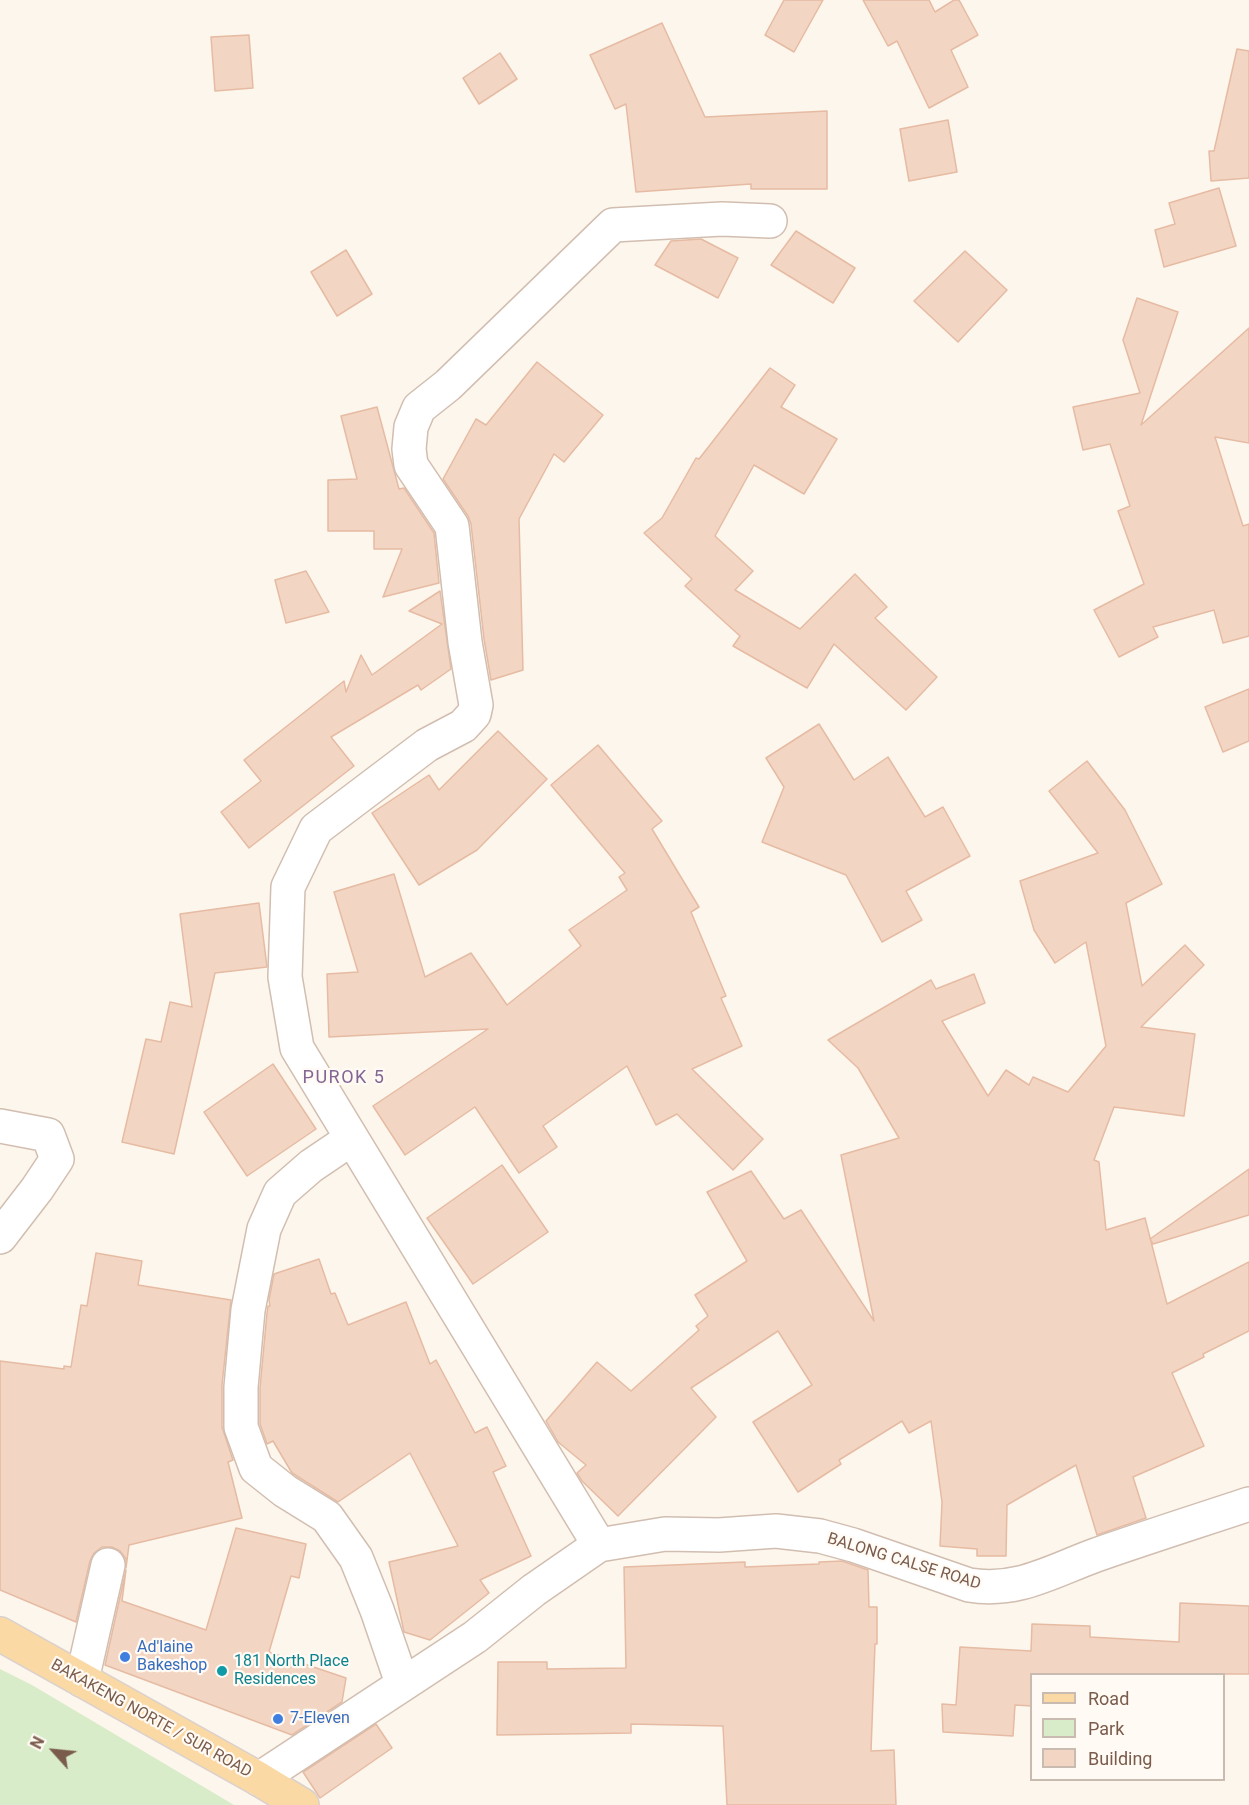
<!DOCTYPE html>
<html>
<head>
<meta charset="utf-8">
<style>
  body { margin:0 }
  #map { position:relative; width:1249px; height:1805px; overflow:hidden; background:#fdf6ec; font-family:Roboto,sans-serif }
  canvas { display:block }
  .legend { position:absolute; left:1030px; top:1673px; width:195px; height:108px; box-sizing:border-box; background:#fffaf3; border:2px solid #cabbb1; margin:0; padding:8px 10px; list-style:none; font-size:18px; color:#7a5c4d }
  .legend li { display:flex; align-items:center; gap:12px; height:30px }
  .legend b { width:30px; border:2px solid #cabbb1 }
  .north { position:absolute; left:24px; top:1721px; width:60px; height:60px; -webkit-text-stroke:4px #fffaf3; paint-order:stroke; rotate:297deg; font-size:16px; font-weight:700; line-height:24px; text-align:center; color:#7a5c4d }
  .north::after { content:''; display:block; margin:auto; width:21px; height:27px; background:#7a5c4d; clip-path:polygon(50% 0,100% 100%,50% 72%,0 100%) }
</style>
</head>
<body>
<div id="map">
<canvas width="1249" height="1805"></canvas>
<ul class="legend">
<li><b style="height:8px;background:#fbd9a5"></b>Road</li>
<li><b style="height:16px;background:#d8ecc9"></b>Park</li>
<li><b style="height:16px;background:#f3d5c3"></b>Building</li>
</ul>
<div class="north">N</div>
</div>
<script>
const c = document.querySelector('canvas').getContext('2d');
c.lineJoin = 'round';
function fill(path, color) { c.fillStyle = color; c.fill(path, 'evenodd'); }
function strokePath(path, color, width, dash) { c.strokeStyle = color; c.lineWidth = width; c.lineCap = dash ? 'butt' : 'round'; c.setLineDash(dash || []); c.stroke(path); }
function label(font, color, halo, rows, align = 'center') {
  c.font = font + ' Roboto,sans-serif'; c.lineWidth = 4.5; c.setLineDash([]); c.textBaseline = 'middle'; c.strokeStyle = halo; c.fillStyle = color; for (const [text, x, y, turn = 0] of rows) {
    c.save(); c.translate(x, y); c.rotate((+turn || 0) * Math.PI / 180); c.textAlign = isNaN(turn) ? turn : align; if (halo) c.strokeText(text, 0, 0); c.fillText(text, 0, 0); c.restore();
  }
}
fill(new Path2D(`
  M0,1669L32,1685L234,1805H0Z`), '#d8ecc9');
const building = new Path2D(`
  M784,0H823L794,52L765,35Z
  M863,0H929L935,12L954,0H959L978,35L951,50L968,87L929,108L897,41L888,46Z
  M662,23L705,117L827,111V189H751V184L636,192L626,104L615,109L590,55Z
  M249,35L253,88L215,91L211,37Z
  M1237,49L1249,51V178L1211,181L1209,151H1214Z
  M500,53L517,79L479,104L463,78Z
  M948,120L957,172L909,181L900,129Z
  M1219,188L1236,246L1164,267L1155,230L1175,224L1169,203Z
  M796,231L855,268L833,303L771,265Z
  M701,239L738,258L718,298L655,265L671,241Z
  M346,250L372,294L337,316L311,272Z
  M965,251L1007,290L958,342L914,301Z
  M1137,298L1178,312L1141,425L1249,328V443L1215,437L1243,526L1249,524V636L1223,643L1214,610L1153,627L1158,637L1119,657L1094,610L1144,584L1118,511L1130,506L1110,444L1083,450L1073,407L1140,393L1123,340Z
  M537,362L603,415L564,462L554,454L519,519L523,670L491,680L484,639L471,524L468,516L443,479L476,419L486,425Z
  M770,368L795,385L781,407L837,439L804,494L754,465L715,536L753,571L735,590L800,629L855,574L887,607L875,618L937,677L906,710L834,644L807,688L733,646L740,636L685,586L692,579L644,533L662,518L696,458L699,459Z
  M377,407L399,489L404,488L434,533L439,583L383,597L402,549H374V531H328V480L357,479L341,416Z
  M306,571L329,612L286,623L275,580Z
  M440,591L451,669L421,690L418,685L331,737L354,766L249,848L221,812L261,781L244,760L344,681L346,692L361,655L372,675L442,624L409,611Z
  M1249,689V741L1223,752L1205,707Z
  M819,724L854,780L888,757L925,817L943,807L970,856L906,891L922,920L882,942L846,875L762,842L784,787L766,758Z
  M498,731L547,779L477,850L419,885L372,813L429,775L439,790Z
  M598,745L662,821L652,829L699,907L691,912L726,996L721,998L742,1046L692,1069L763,1139L733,1170L677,1114L656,1125L627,1066L543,1126L557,1147L519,1173L475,1107L405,1155L373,1106L488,1029L329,1037L327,974L358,972L334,892L394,874L425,977L471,953L507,1005L581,946L569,930L627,890L619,877L625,873L551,785Z
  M1087,761L1125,810L1162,884L1126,903L1142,986L1185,945L1204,965L1141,1027L1195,1034L1184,1116L1114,1107L1094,1160L1099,1162L1106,1230L1145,1218L1167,1304L1249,1262V1331L1203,1354L1204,1357L1172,1373L1204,1446L1133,1477L1146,1518L1097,1535L1076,1465L1007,1505L1006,1556H977V1549L940,1546L942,1502L931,1421L909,1433L902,1421L839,1460L841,1464L798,1492L753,1422L812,1385L778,1331L691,1388L716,1417L618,1516L582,1481L577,1473L586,1465L558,1442L546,1421L597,1362L631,1391L699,1330L696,1326L708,1316L695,1295L747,1261L707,1192L751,1171L784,1219L801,1210L874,1321L841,1155L899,1138L858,1068L828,1040L931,980L936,989L974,974L985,1003L942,1021L988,1096L1006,1070L1029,1085L1033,1077L1068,1092L1106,1046L1086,942L1055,963L1034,930L1020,881L1098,853L1049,791Z
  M259,903L267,967L215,973L174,1154L122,1142L146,1039L161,1042L170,1002L192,1007L180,914Z
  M273,1064L316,1129L247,1176L204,1112Z
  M502,1165L548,1232L473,1284L427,1218Z
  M1249,1169V1215L1153,1244L1150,1239Z
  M96,1253L142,1261L138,1285L231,1300L222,1385V1427L233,1460L228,1462L242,1518L129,1545L126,1568V1559L120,1551L112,1547H102L94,1553L90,1561L76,1622L0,1590V1361L64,1369V1366L71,1367L81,1305L87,1306Z
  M319,1259L331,1294L335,1293L348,1325L406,1302L430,1364L436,1360L475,1433L487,1427L506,1466L493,1472L531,1556L480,1580L489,1593L430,1640L404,1632L389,1562L458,1546L410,1453L338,1502L292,1473L273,1441L267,1444L260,1424V1388L267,1313L268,1306H270L269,1300L274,1274Z
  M236,1528L306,1544L299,1578L291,1576L269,1652L346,1678L342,1702L292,1735L105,1665L126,1570L122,1601L206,1630Z
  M842,1561L868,1570L869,1607H877V1644H875L871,1751L894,1750L896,1805H727L723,1726L631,1724V1733L497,1735L498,1662H547V1669L626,1668L624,1567L745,1562V1567L819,1564V1562Z
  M1180,1603L1249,1606V1674H1032V1706L1015,1705L1013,1736L943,1732L942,1704L956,1705L960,1647L1031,1651L1032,1624L1090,1626V1637L1179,1642Z
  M376,1724L392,1748L320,1798L303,1772Z`);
fill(building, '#f3d5c3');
strokePath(building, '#e6bba3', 1.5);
const minor = new Path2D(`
  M0,1126L48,1135L57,1159L37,1189L0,1237
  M351,1139L311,1166L280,1193L264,1229L248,1310L241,1387V1427L256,1468L285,1491L327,1517L356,1558L377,1610L402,1683
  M599,1545L297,1048L285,977L288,887L316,829L427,745L463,726L474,714L476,705L465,642L452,526L411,465L409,449L411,427L419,408L448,385L613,225L722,219L770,221
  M82,1680L108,1565
  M259,1779L475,1637L534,1590L599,1545L665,1534L719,1535L776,1531L820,1536L853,1545L969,1585C1018,1593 1052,1571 1096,1555C1147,1537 1198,1521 1249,1504`);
const major = new Path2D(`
  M0,1634L259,1779L302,1805`);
strokePath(minor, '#d1beb0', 36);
strokePath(major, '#dad1cd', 36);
strokePath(minor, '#fff', 33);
strokePath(major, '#fbd9a5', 33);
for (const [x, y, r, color] of [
  [125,1657,6,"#3f7fe0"],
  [222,1671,6,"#0f9aa8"],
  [278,1719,6,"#3f7fe0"]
]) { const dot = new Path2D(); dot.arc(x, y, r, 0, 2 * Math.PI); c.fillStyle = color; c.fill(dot); strokePath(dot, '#fffaf3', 2); }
label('16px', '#7a5c4d', '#fffaf3', [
  ["BALONG CALSE ROAD",904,1562,17],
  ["BAKAKENG NORTE / SUR ROAD",151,1719,29]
]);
label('16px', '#366cbe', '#fffaf3', [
  ["Ad'laine",137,1648],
  ["Bakeshop",137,1666],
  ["7-Eleven",290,1719]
], 'left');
label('16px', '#0d838f', '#fffaf3', [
  ["181 North Place",234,1662],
  ["Residences",234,1680]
], 'left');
c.letterSpacing = '1.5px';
label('18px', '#846695', '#fffaf3', [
  ["PUROK 5",344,1078]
]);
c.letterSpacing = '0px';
</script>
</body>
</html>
